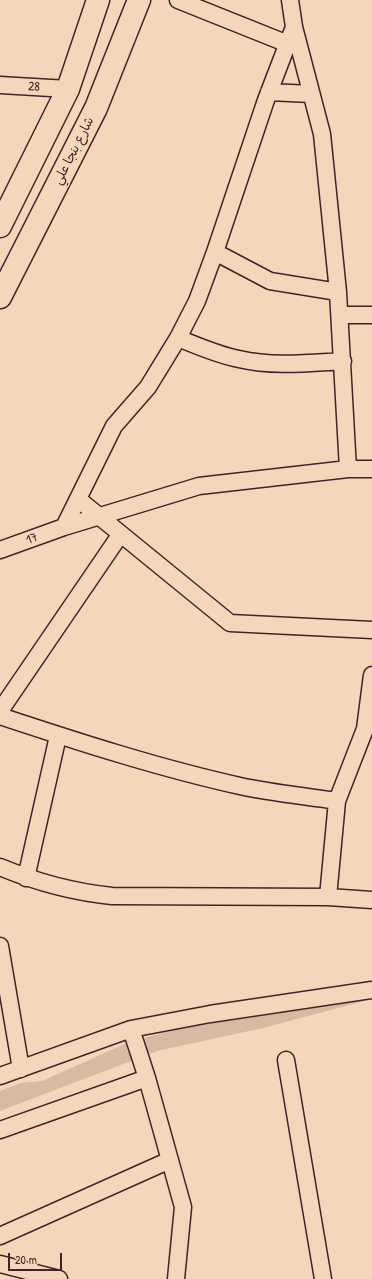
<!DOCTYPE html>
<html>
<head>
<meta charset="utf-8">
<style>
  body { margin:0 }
  #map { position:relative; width:372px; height:1279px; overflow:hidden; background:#f4d7ba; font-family:"Patrick Hand",sans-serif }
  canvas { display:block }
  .scale { position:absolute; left:8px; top:1253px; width:54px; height:18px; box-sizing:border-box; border:2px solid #4a1f2b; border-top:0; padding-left:5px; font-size:12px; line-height:14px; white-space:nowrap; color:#4a1f2b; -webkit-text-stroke:3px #f4d7ba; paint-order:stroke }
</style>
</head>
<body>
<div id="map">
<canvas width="372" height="1279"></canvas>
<div class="scale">20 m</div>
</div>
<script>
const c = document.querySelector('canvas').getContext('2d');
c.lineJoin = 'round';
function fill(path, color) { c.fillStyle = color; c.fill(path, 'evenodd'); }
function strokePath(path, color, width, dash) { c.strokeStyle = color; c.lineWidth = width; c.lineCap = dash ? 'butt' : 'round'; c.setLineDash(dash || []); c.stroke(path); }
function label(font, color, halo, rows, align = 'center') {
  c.font = font + ' "Patrick Hand","Playpen Sans Arabic",sans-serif'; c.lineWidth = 3; c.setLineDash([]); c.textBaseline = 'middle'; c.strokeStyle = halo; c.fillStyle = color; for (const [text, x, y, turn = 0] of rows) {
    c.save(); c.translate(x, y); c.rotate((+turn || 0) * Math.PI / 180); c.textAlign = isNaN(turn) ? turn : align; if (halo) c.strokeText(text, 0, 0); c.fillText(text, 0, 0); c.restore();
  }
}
fill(new Path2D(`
  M372,985V999L263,1028L157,1051L0,1111V1091L20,1083L42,1081L129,1042L189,1026L254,1017L330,999Z`), '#d8b9a2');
const minor = new Path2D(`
  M178,0L288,44
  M290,0L294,27L322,134L338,292L348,469
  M0,85L68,89
  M269,92L311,94
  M215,252L270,281L338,292
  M340,315H372
  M178,338C198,346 218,355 239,359C273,367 308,363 343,361
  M78,499L230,623L372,630
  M64,527L114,426L148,387L178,338L197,301L215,252L266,100L294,27
  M0,550L64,527L199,486L348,469H372
  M0,711L120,535
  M0,716C79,742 159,768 240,786C272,793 305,796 337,801
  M0,867C36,882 73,892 112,896L328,897L372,900
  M26,878L58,736
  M328,897L337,801L365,729L372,675
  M0,946L21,1069
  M131,1029L147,1078L183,1207L176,1279
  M286,1060L323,1279
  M0,1076L131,1029L210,1014L372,990
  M0,1130L147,1078
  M0,1236L170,1160
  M0,1264L59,1279`);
const secondary = new Path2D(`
  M0,226L68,89L98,0
  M0,297L96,108L139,0`);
strokePath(minor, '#4a1f2b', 19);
strokePath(secondary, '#4a1f2b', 25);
strokePath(minor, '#f4d7ba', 16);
strokePath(secondary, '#f4d7ba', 22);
label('13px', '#4a1f2b', '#f4d7ba', [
  ["28",34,87,3],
  ["شارع بنجا علي",74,151,-63],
  ["17",32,539,-20]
]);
</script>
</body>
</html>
